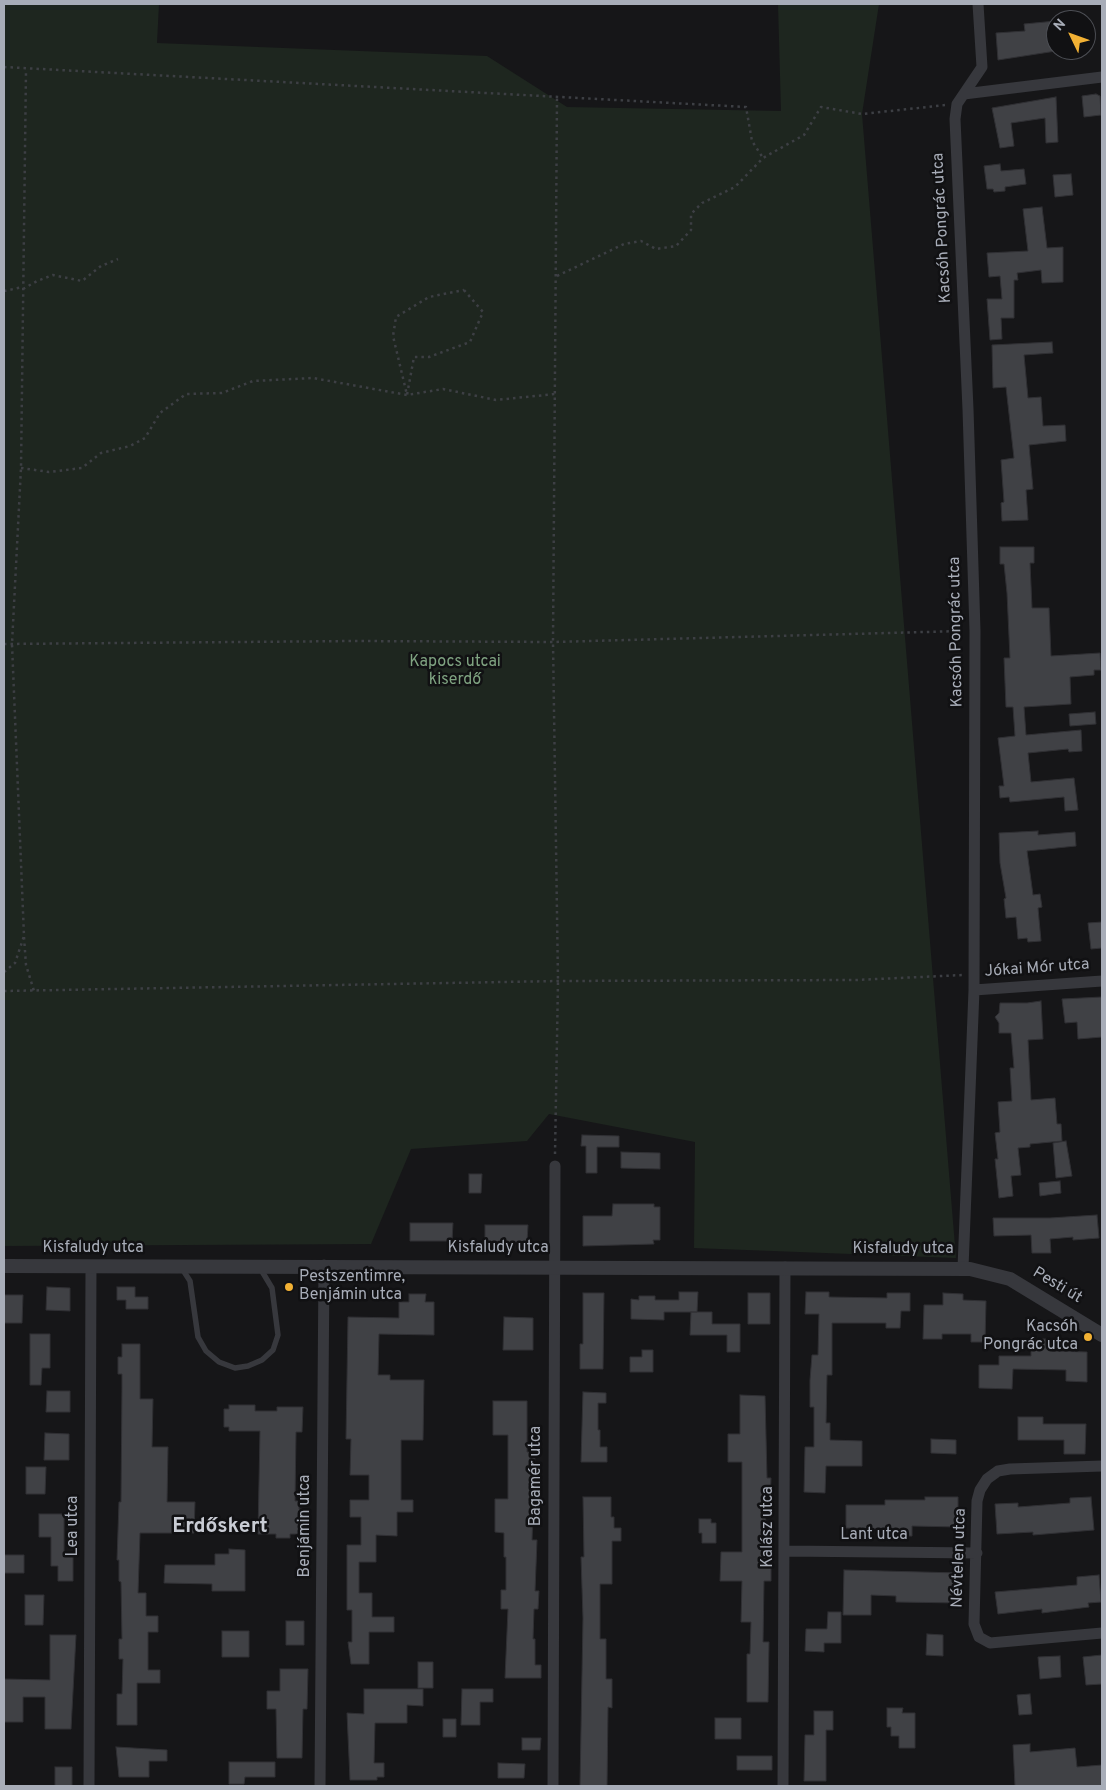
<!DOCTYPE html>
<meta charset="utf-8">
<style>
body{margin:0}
#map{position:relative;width:1106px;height:1790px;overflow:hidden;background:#161618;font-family:Overpass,sans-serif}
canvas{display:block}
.frame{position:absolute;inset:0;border:5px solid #a8adb8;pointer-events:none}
.north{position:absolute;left:1046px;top:10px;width:50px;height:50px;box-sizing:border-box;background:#111113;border:1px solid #4d4f55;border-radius:50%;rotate:312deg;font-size:14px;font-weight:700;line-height:20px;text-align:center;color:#a8adb8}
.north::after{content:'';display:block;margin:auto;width:18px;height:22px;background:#f2b134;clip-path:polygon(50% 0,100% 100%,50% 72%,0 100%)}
</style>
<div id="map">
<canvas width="1106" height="1790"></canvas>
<div class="frame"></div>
<div class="north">N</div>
</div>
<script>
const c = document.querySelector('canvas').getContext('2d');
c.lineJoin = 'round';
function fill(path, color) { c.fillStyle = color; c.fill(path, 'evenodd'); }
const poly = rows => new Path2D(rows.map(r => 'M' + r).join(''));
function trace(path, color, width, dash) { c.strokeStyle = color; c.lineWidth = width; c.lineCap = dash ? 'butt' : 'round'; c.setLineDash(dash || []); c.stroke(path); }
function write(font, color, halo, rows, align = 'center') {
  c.font = font + ' Overpass,sans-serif'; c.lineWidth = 5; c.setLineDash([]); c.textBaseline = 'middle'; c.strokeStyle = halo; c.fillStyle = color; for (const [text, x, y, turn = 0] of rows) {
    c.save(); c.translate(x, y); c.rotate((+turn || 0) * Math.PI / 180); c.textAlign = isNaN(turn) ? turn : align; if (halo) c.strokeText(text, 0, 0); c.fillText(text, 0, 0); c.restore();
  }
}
fill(poly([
 [4,4,159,4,157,43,487,56,567,107,781,111,778,4,879,4,862,114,956,1258,694,1248,695,1142,549,1114,527,1141,411,1149,371,1244,4,1246]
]), '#1e261f');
const building = poly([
 [1056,21,1056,51,998,60,996,33,1025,31,1024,24,1056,21],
 [1096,94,1100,96,1101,115,1084,117,1082,96,1096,94],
 [1056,97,1058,142,1046,143,1045,118,1011,123,1014,146,1000,148,992,108,1056,97],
 [1000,164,1001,171,1024,169,1026,184,1005,187,1005,191,994,192,993,189,987,189,984,166,1000,164],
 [1071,174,1073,195,1055,197,1053,175,1071,174],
 [1042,207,1047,248,1063,247,1063,282,1042,283,1041,270,1017,273,1018,280,1014,280,1014,318,1001,318,1002,339,990,340,987,299,1002,299,1000,276,989,277,987,253,1028,251,1023,209,1042,207],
 [1052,342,1053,353,1024,355,1028,398,1041,397,1043,426,1065,425,1066,441,1029,445,1033,489,1026,490,1028,520,1002,521,1001,503,1004,502,1001,460,1014,458,1006,387,993,388,992,345,1052,342],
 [1000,547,1034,547,1034,563,1030,563,1032,608,1049,608,1051,656,1100,653,1101,670,1094,670,1094,675,1070,677,1071,704,1024,707,1026,735,1081,730,1082,751,1069,752,1068,749,1028,753,1031,782,1074,778,1078,810,1065,811,1064,797,1010,802,1009,797,1000,798,999,786,1004,786,998,738,1015,736,1013,707,1006,707,1004,658,1010,658,1007,593,1004,564,1000,564,1000,547],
 [1095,712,1096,724,1070,726,1069,714,1095,712],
 [1038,831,1038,835,1075,832,1076,846,1027,851,1033,895,1040,894,1042,907,1038,908,1041,941,1028,942,1027,938,1018,939,1016,917,1006,918,1004,899,1006,898,1000,863,999,833,1038,831],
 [1102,922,1102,948,1091,949,1088,923,1102,922],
 [1102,997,1102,1037,1078,1039,1077,1022,1065,1023,1062,999,1102,997],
 [1041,1001,1043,1039,1028,1040,1031,1100,1055,1098,1057,1124,1061,1124,1062,1141,1030,1144,1030,1147,1018,1148,1021,1175,1011,1176,1013,1196,999,1198,995,1159,998,1159,995,1133,1000,1132,998,1102,1012,1101,1010,1068,1014,1068,1011,1033,999,1033,999,1023,995,1017,999,1013,1000,1003,1027,1003,1041,1001],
 [582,1135,619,1136,619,1147,597,1147,597,1173,586,1173,586,1146,581,1146,582,1135],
 [1066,1141,1072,1176,1056,1178,1053,1143,1066,1141],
 [621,1152,660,1153,660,1169,621,1168,621,1152],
 [469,1174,482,1174,481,1193,469,1193,469,1174],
 [1060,1181,1061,1193,1040,1196,1039,1183,1060,1181],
 [613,1204,654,1204,654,1207,660,1207,660,1240,653,1240,654,1244,583,1246,583,1216,612,1216,613,1204],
 [1097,1215,1099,1238,1073,1240,1073,1237,1050,1239,1051,1253,1032,1253,1031,1235,994,1236,993,1218,1050,1218,1097,1215],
 [410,1223,453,1223,452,1241,410,1241,410,1223],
 [485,1225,528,1225,527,1242,485,1242,485,1225],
 [47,1287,70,1288,70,1311,46,1310,47,1287],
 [117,1287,135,1287,135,1297,148,1297,148,1309,126,1309,126,1300,117,1300,117,1287],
 [679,1292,698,1292,697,1312,664,1312,664,1320,631,1319,631,1299,639,1300,639,1296,655,1296,655,1300,679,1300,679,1292],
 [806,1292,829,1292,829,1297,887,1298,887,1293,910,1293,910,1311,901,1311,900,1328,886,1328,886,1323,832,1323,832,1375,827,1375,826,1423,830,1423,830,1440,862,1441,862,1466,826,1466,825,1493,804,1492,805,1447,814,1447,814,1407,810,1407,810,1380,812,1355,818,1355,819,1314,805,1314,806,1292],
 [583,1293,604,1293,603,1369,580,1369,580,1344,583,1344,583,1293],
 [748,1293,770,1293,770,1324,748,1324,748,1293],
 [943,1293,963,1294,963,1300,986,1301,985,1342,971,1342,971,1334,942,1334,942,1339,923,1339,924,1305,943,1305,943,1293],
 [409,1294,426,1294,425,1302,434,1302,434,1335,379,1334,378,1375,390,1375,390,1380,424,1380,423,1440,401,1440,401,1500,413,1500,413,1512,397,1512,397,1536,376,1535,376,1562,359,1562,359,1593,372,1593,372,1617,394,1617,394,1632,369,1632,369,1664,351,1664,348,1642,352,1642,352,1610,347,1610,347,1545,361,1545,361,1517,350,1517,350,1500,369,1500,369,1475,350,1475,351,1439,346,1439,348,1317,399,1318,399,1302,409,1302,409,1294],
 [4,1295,23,1295,22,1323,4,1323,4,1295],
 [691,1312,712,1312,712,1324,740,1324,740,1352,727,1352,727,1335,690,1335,691,1312],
 [504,1317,533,1318,533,1350,503,1350,504,1317],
 [30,1334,50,1334,50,1368,42,1368,41,1385,30,1385,30,1334],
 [1031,1339,1052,1339,1052,1351,1087,1352,1087,1382,1066,1381,1066,1370,1013,1369,1012,1389,979,1388,979,1365,999,1365,999,1356,1031,1356,1031,1339],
 [122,1344,140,1344,140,1399,153,1399,152,1447,168,1447,167,1502,195,1502,194,1533,140,1533,138,1593,146,1593,146,1616,158,1616,158,1632,148,1632,148,1670,160,1670,160,1683,137,1683,137,1725,117,1725,117,1694,122,1694,123,1659,119,1659,119,1639,122,1639,121,1582,119,1581,119,1560,117,1560,119,1502,121,1502,122,1387,122,1374,118,1374,118,1357,122,1357,122,1344],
 [642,1350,653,1350,653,1372,630,1372,630,1357,642,1357,642,1350],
 [47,1391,70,1391,70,1412,46,1412,47,1391],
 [583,1392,606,1393,606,1403,598,1403,598,1430,600,1430,600,1447,607,1447,607,1462,581,1462,583,1392],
 [740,1395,765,1396,767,1478,771,1478,770,1503,766,1503,765,1559,771,1559,771,1581,764,1581,763,1642,769,1642,768,1702,747,1702,747,1654,750,1654,751,1622,741,1622,742,1581,720,1581,721,1552,742,1552,742,1462,728,1462,728,1434,740,1434,740,1395],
 [493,1401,527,1401,527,1452,535,1452,532,1540,537,1540,535,1591,539,1591,538,1609,534,1609,533,1639,535,1639,535,1665,541,1665,541,1678,505,1678,508,1609,501,1609,501,1590,506,1590,506,1557,504,1557,504,1533,495,1532,495,1499,508,1499,508,1435,493,1435,493,1401],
 [229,1405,255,1405,255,1411,277,1411,277,1407,303,1407,302,1432,296,1432,295,1501,299,1501,299,1509,302,1509,302,1527,299,1527,299,1534,290,1534,290,1538,276,1538,276,1534,258,1534,260,1431,229,1431,229,1427,224,1427,224,1409,229,1409,229,1405],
 [1018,1417,1043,1417,1043,1424,1086,1424,1085,1454,1064,1454,1064,1440,1018,1440,1018,1417],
 [45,1433,69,1434,69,1460,44,1460,45,1433],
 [931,1439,956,1440,956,1454,931,1453,931,1439],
 [26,1467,46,1467,45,1494,26,1494,26,1467],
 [583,1497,611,1497,611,1517,614,1517,614,1528,621,1528,621,1541,612,1541,612,1584,600,1584,600,1639,606,1639,606,1679,612,1679,612,1708,608,1707,607,1786,580,1786,583,1618,581,1557,584,1557,583,1497],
 [925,1497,958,1497,958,1527,912,1526,912,1536,885,1536,885,1529,846,1528,846,1505,885,1505,885,1500,925,1500,925,1497],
 [1091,1497,1094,1530,1033,1535,1033,1532,997,1534,995,1504,1018,1503,1018,1507,1070,1503,1070,1498,1091,1497],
 [39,1514,64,1514,64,1554,73,1554,73,1581,58,1581,58,1566,51,1566,51,1537,39,1537,39,1514],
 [699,1519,711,1519,711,1523,716,1523,716,1543,702,1543,702,1533,699,1533,699,1519],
 [229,1549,245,1550,245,1591,212,1591,212,1584,164,1583,165,1565,215,1565,215,1554,229,1554,229,1549],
 [4,1555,24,1555,24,1573,4,1573,4,1555],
 [844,1570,960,1573,960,1603,896,1602,896,1596,871,1595,871,1615,843,1615,844,1570],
 [1099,1575,1101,1602,1088,1603,1089,1607,1042,1613,1042,1609,998,1614,995,1592,1077,1585,1077,1577,1099,1575],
 [25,1595,44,1595,43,1625,25,1625,25,1595],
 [828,1612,841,1612,841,1643,824,1643,824,1652,805,1651,806,1629,827,1629,828,1612],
 [286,1621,304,1621,304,1645,286,1645,286,1621],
 [222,1631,249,1631,249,1657,222,1657,222,1631],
 [927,1634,943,1635,943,1656,926,1655,927,1634],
 [50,1635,76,1635,71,1729,45,1729,45,1697,23,1697,23,1722,4,1722,4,1679,50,1680,50,1635],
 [1102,1655,1102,1684,1086,1685,1083,1657,1102,1655],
 [1060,1656,1061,1677,1040,1679,1038,1657,1060,1656],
 [418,1662,433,1662,433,1688,418,1688,418,1662],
 [280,1669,308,1669,307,1709,303,1709,302,1758,277,1758,276,1709,267,1709,267,1691,280,1691,280,1669],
 [364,1689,423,1689,423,1706,407,1705,407,1723,375,1723,374,1763,384,1763,384,1777,377,1777,377,1780,350,1780,347,1713,364,1714,364,1689],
 [462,1689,493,1689,493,1702,480,1702,480,1725,461,1725,462,1689],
 [1030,1694,1032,1714,1019,1715,1017,1695,1030,1694],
 [887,1708,903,1708,902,1713,915,1713,915,1748,899,1748,899,1736,891,1736,891,1727,887,1727,887,1708],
 [814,1711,833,1711,833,1730,826,1730,826,1781,804,1781,805,1735,814,1735,814,1711],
 [715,1718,741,1718,741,1739,715,1739,715,1718],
 [443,1719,456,1719,456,1737,443,1737,443,1719],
 [522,1738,541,1738,540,1750,522,1750,522,1738],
 [1030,1744,1030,1752,1075,1748,1077,1767,1102,1765,1102,1786,1015,1786,1013,1745,1030,1744],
 [116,1747,167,1750,167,1761,149,1761,149,1777,119,1777,116,1747],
 [737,1756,772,1756,772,1770,737,1770,737,1756],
 [229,1762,275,1762,275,1777,245,1777,244,1784,229,1784,229,1762],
 [498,1763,525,1764,524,1778,498,1778,498,1763],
 [55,1767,72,1767,72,1786,55,1786,55,1767]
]);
fill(building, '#404145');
trace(building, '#303034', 1);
trace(poly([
 [4,67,746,107,752,141,763,158],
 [557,276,624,244,641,241,656,249,676,246,691,230,691,214,702,203,735,187,763,158,804,135,821,107,862,114,946,105],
 [23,289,37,281,53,275,82,281,101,266,118,259],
 [464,290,483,312,470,342,429,357,414,357,407,395,393,336,396,317,429,297,464,290],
 [4,291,23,287],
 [21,468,49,472,82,468,101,453,130,446,145,438,160,413,186,394,222,393,253,381,313,378,407,395,443,389,496,400,555,394],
 [4,644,356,641,553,642,962,631],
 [24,937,26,965,34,991],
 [4,972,15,963,24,936,12,644,21,468,26,70],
 [4,991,558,981,856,980,963,975],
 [555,1154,558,981,553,642,557,98]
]), '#3d3f44', 2.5, [2.5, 4]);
trace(poly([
 [181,1267,190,1281,198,1337,206,1351,219,1362,235,1368,248,1366,262,1360,273,1350,278,1335,272,1288,260,1268]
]), '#37383d', 5.5);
trace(poly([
 [964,94,1102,77],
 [974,990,1102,981],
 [963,1268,974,990,975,631,968,409,955,119,957,104,982,67,978,4],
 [1102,1466,1010,1469,998,1471,987,1479,980,1490,977,1501,974,1624,979,1637,990,1643,1102,1633],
 [786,1551,977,1553],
 [89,1786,91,1266],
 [320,1786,324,1265],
 [553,1786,555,1166],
 [783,1786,785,1267]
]), '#37383d', 11);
trace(poly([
 [4,1266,970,1269,1010,1279,1102,1335]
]), '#37383d', 14);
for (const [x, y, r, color] of [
 [289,1287,5,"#f2b134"],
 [1088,1337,5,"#f2b134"]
]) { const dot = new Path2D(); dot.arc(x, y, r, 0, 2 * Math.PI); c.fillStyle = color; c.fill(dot); trace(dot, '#111113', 2); }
write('16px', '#a8adb8', '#111113', [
 ["Kacsóh Pongrác utca",943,228,-93],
 ["Kacsóh Pongrác utca",957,632,-91],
 ["Jókai Mór utca",1037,969,-4],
 ["Kisfaludy utca",93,1249],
 ["Kisfaludy utca",498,1249],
 ["Kisfaludy utca",903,1250],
 ["Pesti út",1057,1286,31],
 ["Bagamér utca",537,1476,-90],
 ["Lea utca",74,1526,-90],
 ["Benjámin utca",306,1526,-90],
 ["Kalász utca",769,1527,-90],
 ["Lant utca",874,1536],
 ["Névtelen utca",960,1558,-88]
]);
write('16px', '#7fa381', '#111113', [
 ["Kapocs utcai",455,663],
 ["kiserdő",455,681]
]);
write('16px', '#a8adb8', '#111113', [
 ["Pestszentimre,",299,1278],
 ["Benjámin utca",299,1296],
 ["Kacsóh",1078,1328,"right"],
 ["Pongrác utca",1078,1346,"right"]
], 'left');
write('bold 21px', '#c9ccd4', '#111113', [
 ["Erdőskert",220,1528]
]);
</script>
